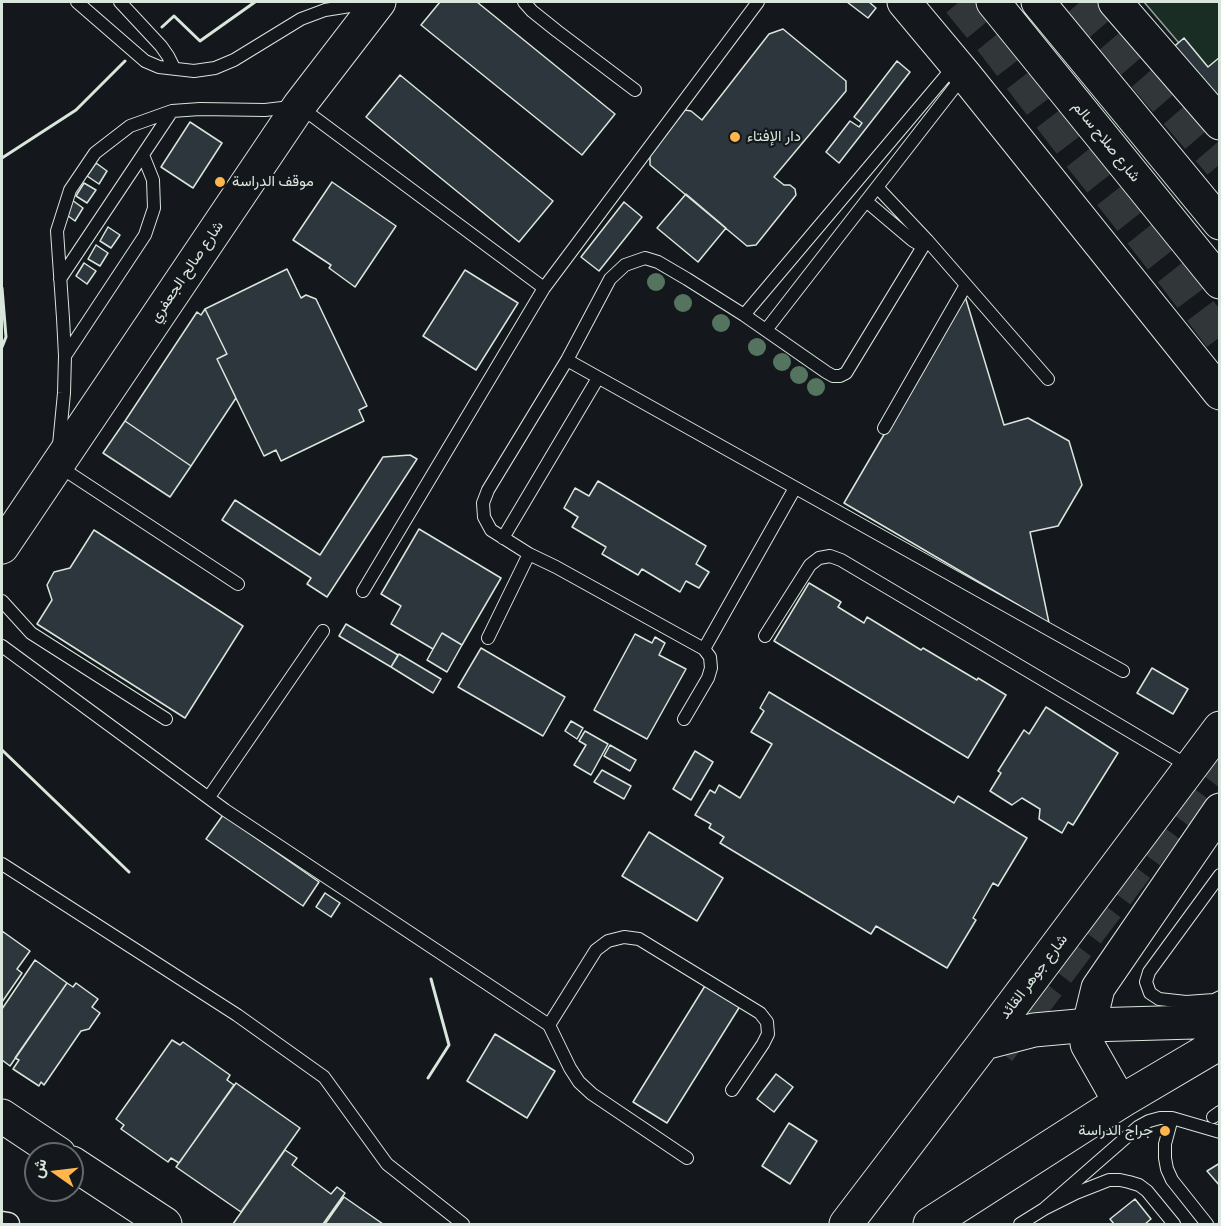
<!DOCTYPE html>
<meta charset="utf-8">
<style>
body{margin:0}
#map{position:relative;width:1221px;height:1226px;overflow:hidden;background:#14181c;font-family:"Archivo Narrow",Vazirmatn,sans-serif}
canvas{display:block}
.frame{position:absolute;inset:0;border:3px solid #d8e6dc;pointer-events:none}
.north{position:absolute;left:24px;top:1142px;width:60px;height:60px;box-sizing:border-box;background:#14181c;border:2px solid #626a69;border-radius:50%;rotate:284deg;font-size:16px;font-weight:700;line-height:24px;text-align:center;color:#d8e6dc}
.north::after{content:'';display:block;margin:auto;width:21px;height:27px;background:#ffb74d;clip-path:polygon(50% 0,100% 100%,50% 72%,0 100%)}
</style>
<div id="map">
<canvas width="1221" height="1226"></canvas>
<div class="frame"></div>
<div class="north">ش</div>
</div>
<script>
const c = document.querySelector('canvas').getContext('2d');
c.lineJoin = 'round';
function fill(path, color) { c.fillStyle = color; c.fill(path, 'evenodd'); }
const poly = rows => new Path2D(rows.map(r => 'M' + r).join(''));
function trace(path, color, width, dash) { c.strokeStyle = color; c.lineWidth = width; c.lineCap = dash ? 'butt' : 'round'; c.setLineDash(dash || []); c.stroke(path); }
function write(font, color, halo, rows, align = 'center') {
  c.font = font + ' "Archivo Narrow",Vazirmatn,sans-serif'; c.lineWidth = 4.5; c.setLineDash([]); c.textBaseline = 'middle'; c.strokeStyle = halo; c.fillStyle = color; for (const [text, x, y, turn = 0] of rows) {
    c.save(); c.translate(x, y); c.rotate((+turn || 0) * Math.PI / 180); c.textAlign = isNaN(turn) ? turn : align; if (halo) c.strokeText(text, 0, 0); c.fillText(text, 0, 0); c.restore();
  }
}
const green = poly([
 [1144,2,1219,2,1219,90,1144,2]
]);
fill(green, '#1a2d24');
trace(green, '#939e99', 1.5);
const building = poly([
 [440,2,477,2,615,114,582,155,421,25,440,2],
 [847,2,869,2,876,8,868,18,847,2],
 [783,29,846,81,846,91,774,177,784,185,790,185,795,189,796,195,756,245,747,246,650,165,650,155,685,110,691,111,702,120,769,34,783,29],
 [1184,38,1208,67,1220,57,1220,107,1170,50,1184,38],
 [897,61,910,72,839,163,826,152,850,121,859,127,862,123,854,117,897,61],
 [400,75,553,201,519,242,366,117,400,75],
 [190,122,222,143,193,188,161,167,190,122],
 [96,163,107,171,99,184,87,176,96,163],
 [332,182,396,226,355,287,329,268,331,265,293,240,332,182],
 [84,183,96,190,87,203,76,196,84,183],
 [686,194,726,228,698,262,657,228,686,194],
 [72,200,83,208,75,221,64,213,72,200],
 [624,202,642,217,599,271,581,257,624,202],
 [108,227,120,235,111,248,100,241,108,227],
 [96,245,108,253,100,266,88,259,96,245],
 [84,263,96,271,87,284,76,276,84,263],
 [287,269,301,298,306,295,316,299,367,406,359,410,364,421,281,461,276,450,264,456,217,359,227,354,205,309,287,269],
 [465,270,518,303,476,370,423,336,465,270],
 [965,296,1004,425,1028,418,1069,441,1082,485,1058,526,1030,532,1049,623,844,503,965,296],
 [205,309,227,354,217,359,236,398,191,466,125,421,197,312,201,315,205,309],
 [125,421,191,466,170,497,103,453,125,421],
 [410,455,417,459,327,597,307,584,311,578,222,520,235,500,320,555,383,457,410,455],
 [598,481,706,546,696,564,709,572,699,588,686,581,680,592,642,569,638,575,602,554,606,547,572,527,578,517,564,508,575,488,589,496,598,481],
 [419,529,501,578,462,645,442,633,433,649,391,624,401,606,381,594,419,529],
 [94,530,243,626,185,718,37,624,52,600,47,585,54,572,70,568,94,530],
 [809,583,841,602,838,607,864,623,867,617,921,650,923,648,977,680,978,678,1006,695,968,758,774,641,809,583],
 [346,624,398,655,391,667,339,636,346,624],
 [442,633,462,645,447,672,427,660,442,633],
 [635,634,652,643,655,637,665,643,659,655,686,669,647,739,594,710,635,634],
 [481,648,565,697,543,736,458,687,481,648],
 [399,654,441,679,433,693,391,667,399,654],
 [1152,668,1188,689,1173,714,1137,693,1152,668],
 [769,692,954,803,958,796,1027,838,998,886,993,883,973,918,976,920,947,968,876,926,871,934,720,843,724,837,709,828,711,824,695,815,710,790,715,793,719,785,740,798,772,744,751,732,764,711,760,708,769,692],
 [1046,707,1118,753,1073,825,1068,822,1062,833,1039,819,1040,809,1022,798,1012,805,990,791,1001,773,998,771,1024,730,1029,734,1046,707],
 [571,721,583,728,577,739,565,731,571,721],
 [585,731,608,744,591,775,574,765,586,745,579,741,585,731],
 [610,745,636,760,630,771,604,756,610,745],
 [695,751,713,762,691,800,673,789,695,751],
 [602,770,631,786,624,799,594,782,602,770],
 [223,815,319,882,303,906,206,839,223,815],
 [649,832,723,878,697,921,622,876,649,832],
 [325,893,340,903,331,917,316,907,325,893],
 [2,931,30,951,17,969,22,973,2,1002,2,931],
 [35,960,67,983,10,1066,2,1060,2,1009,35,960],
 [708,981,742,1003,667,1123,633,1102,708,981],
 [67,983,73,987,76,983,98,999,92,1007,100,1013,89,1029,81,1031,44,1085,41,1082,39,1086,13,1069,19,1060,15,1058,67,983],
 [495,1034,555,1071,527,1118,467,1081,495,1034],
 [172,1040,180,1045,183,1042,230,1075,227,1080,234,1085,179,1163,171,1158,168,1162,121,1129,124,1125,116,1119,172,1040],
 [776,1074,793,1087,774,1112,757,1099,776,1074],
 [236,1083,300,1128,241,1212,176,1167,236,1083],
 [789,1123,817,1141,790,1184,762,1166,789,1123],
 [285,1150,297,1158,292,1165,331,1194,337,1187,345,1193,323,1224,233,1224,285,1150],
 [1220,1163,1220,1186,1207,1171,1220,1163],
 [344,1197,383,1224,325,1224,344,1197],
 [1135,1199,1151,1219,1145,1224,1114,1224,1110,1219,1135,1199]
]);
fill(building, '#2c363c');
trace(building, '#d8e6dc', 1.5);
trace(poly([
 [959,2,995,46,1073,148,1171,272,1220,337],
 [1080,2,1220,164],
 [999,1051,1220,758]
]), '#313739', 33, [33, 16]);
const lane = poly([
 [77,2,145,61,159,67,194,71,215,68,234,60,301,19,325,10,350,6,369,6],
 [120,2,161,46,168,56,174,68],
 [524,2,532,11,557,31,635,90],
 [877,187,927,240,1048,379],
 [866,201,912,240,917,243,923,243,927,240],
 [60,279,172,111],
 [744,315,955,65],
 [766,330,964,75],
 [65,356,145,235,154,208,153,180,143,155],
 [567,360,1123,671],
 [884,428,966,285],
 [59,445,64,393,65,356,63,318,57,231,70,190,95,153,130,126,172,111,200,109,265,110,299,106,544,288],
 [57,465,238,584],
 [503,538,598,378],
 [363,591,544,288,758,2],
 [2,601,31,633,166,719],
 [765,636,810,565,819,558,830,556,841,560,1190,767],
 [488,638,529,554],
 [2,646,225,810,549,1025,570,1068,579,1082,592,1094,687,1158],
 [704,649,795,488],
 [684,719,708,678,711,668,710,657,704,649,556,567,529,554,491,530,484,517,483,503,488,490,567,360,610,279,625,265,645,258,658,262,687,279,744,315,826,372,833,376,840,376,846,373,927,240],
 [209,797,323,631],
 [2,864,237,1015,324,1077,387,1164,463,1224],
 [1220,875,1149,972,1146,982,1150,993,1159,999,1186,1002,1214,1000,1220,997],
 [549,1025,596,950,608,941,624,937,639,939,760,1013,767,1022,768,1034,763,1044,732,1090],
 [1213,1117,1220,1112],
 [1172,1118,1165,1144,1165,1158,1167,1169,1172,1180,1207,1224],
 [1044,1209,1138,1127,1149,1121,1160,1118,1172,1118,1220,1132],
 [1020,1224,1044,1209,1076,1193,1109,1180,1120,1180,1129,1182,1139,1185,1147,1191,1174,1224]
]);
const street = poly([
 [2,1223,8,1224]
]);
const primary = poly([
 [904,2,965,75,1220,393],
 [1115,2,1220,123],
 [2,547,299,106,379,2],
 [984,1043,1034,1030,1089,1025,1194,1022,1220,1020],
 [2,1116,59,1154],
 [72,1163,165,1224],
 [846,1224,984,1043,1220,728],
 [930,1224,1120,1102,1220,1043]
]);
const highway = poly([
 [993,2,1220,282],
 [1038,2,1220,223],
 [1120,1102,1087,1044,1089,1025,1098,988,1220,810]
]);
trace(lane, '#d8e6dc', 14);
trace(street, '#d8e6dc', 25);
trace(primary, '#d8e6dc', 35);
trace(highway, '#d8e6dc', 35);
trace(lane, '#14181c', 12);
trace(street, '#14181c', 22);
trace(primary, '#14181c', 33);
trace(highway, '#14181c', 33);
trace(poly([
 [162,27,174,16,200,41,255,2],
 [2,158,76,110,125,61],
 [2,288,6,337,2,347],
 [2,750,129,872],
 [428,1078,449,1045,431,979]
]), '#d8e6dc', 3);
c.fillStyle = '#55745f';
for (const [x, y] of [
 [656,282],
 [683,303],
 [721,323],
 [757,347],
 [782,362],
 [799,375],
 [816,387]
]) { c.beginPath(); c.arc(x, y, 9, 0, 2 * Math.PI); c.fill(); }
for (const [x, y, r, color] of [
 [735,137,6,"#ffb74d"],
 [220,182,6,"#ffb74d"],
 [1165,1131,6,"#ffb74d"]
]) { const dot = new Path2D(); dot.arc(x, y, r, 0, 2 * Math.PI); c.fillStyle = color; c.fill(dot); trace(dot, '#14181c', 2); }
write('15px', '#d8e6dc', '#14181c', [
 ["دار الإفتاء",747,137],
 ["موقف الدراسة",232,182],
 ["جراج الدراسة",1153,1131,"right"]
], 'left');
write('15px', '#d8e6dc', '#14181c', [
 ["شارع صلاح سالم",1106,142,51],
 ["شارع صالح الجعفري",187,272,-56],
 ["شارع جوهر القائد",1034,977,-53]
]);
</script>
